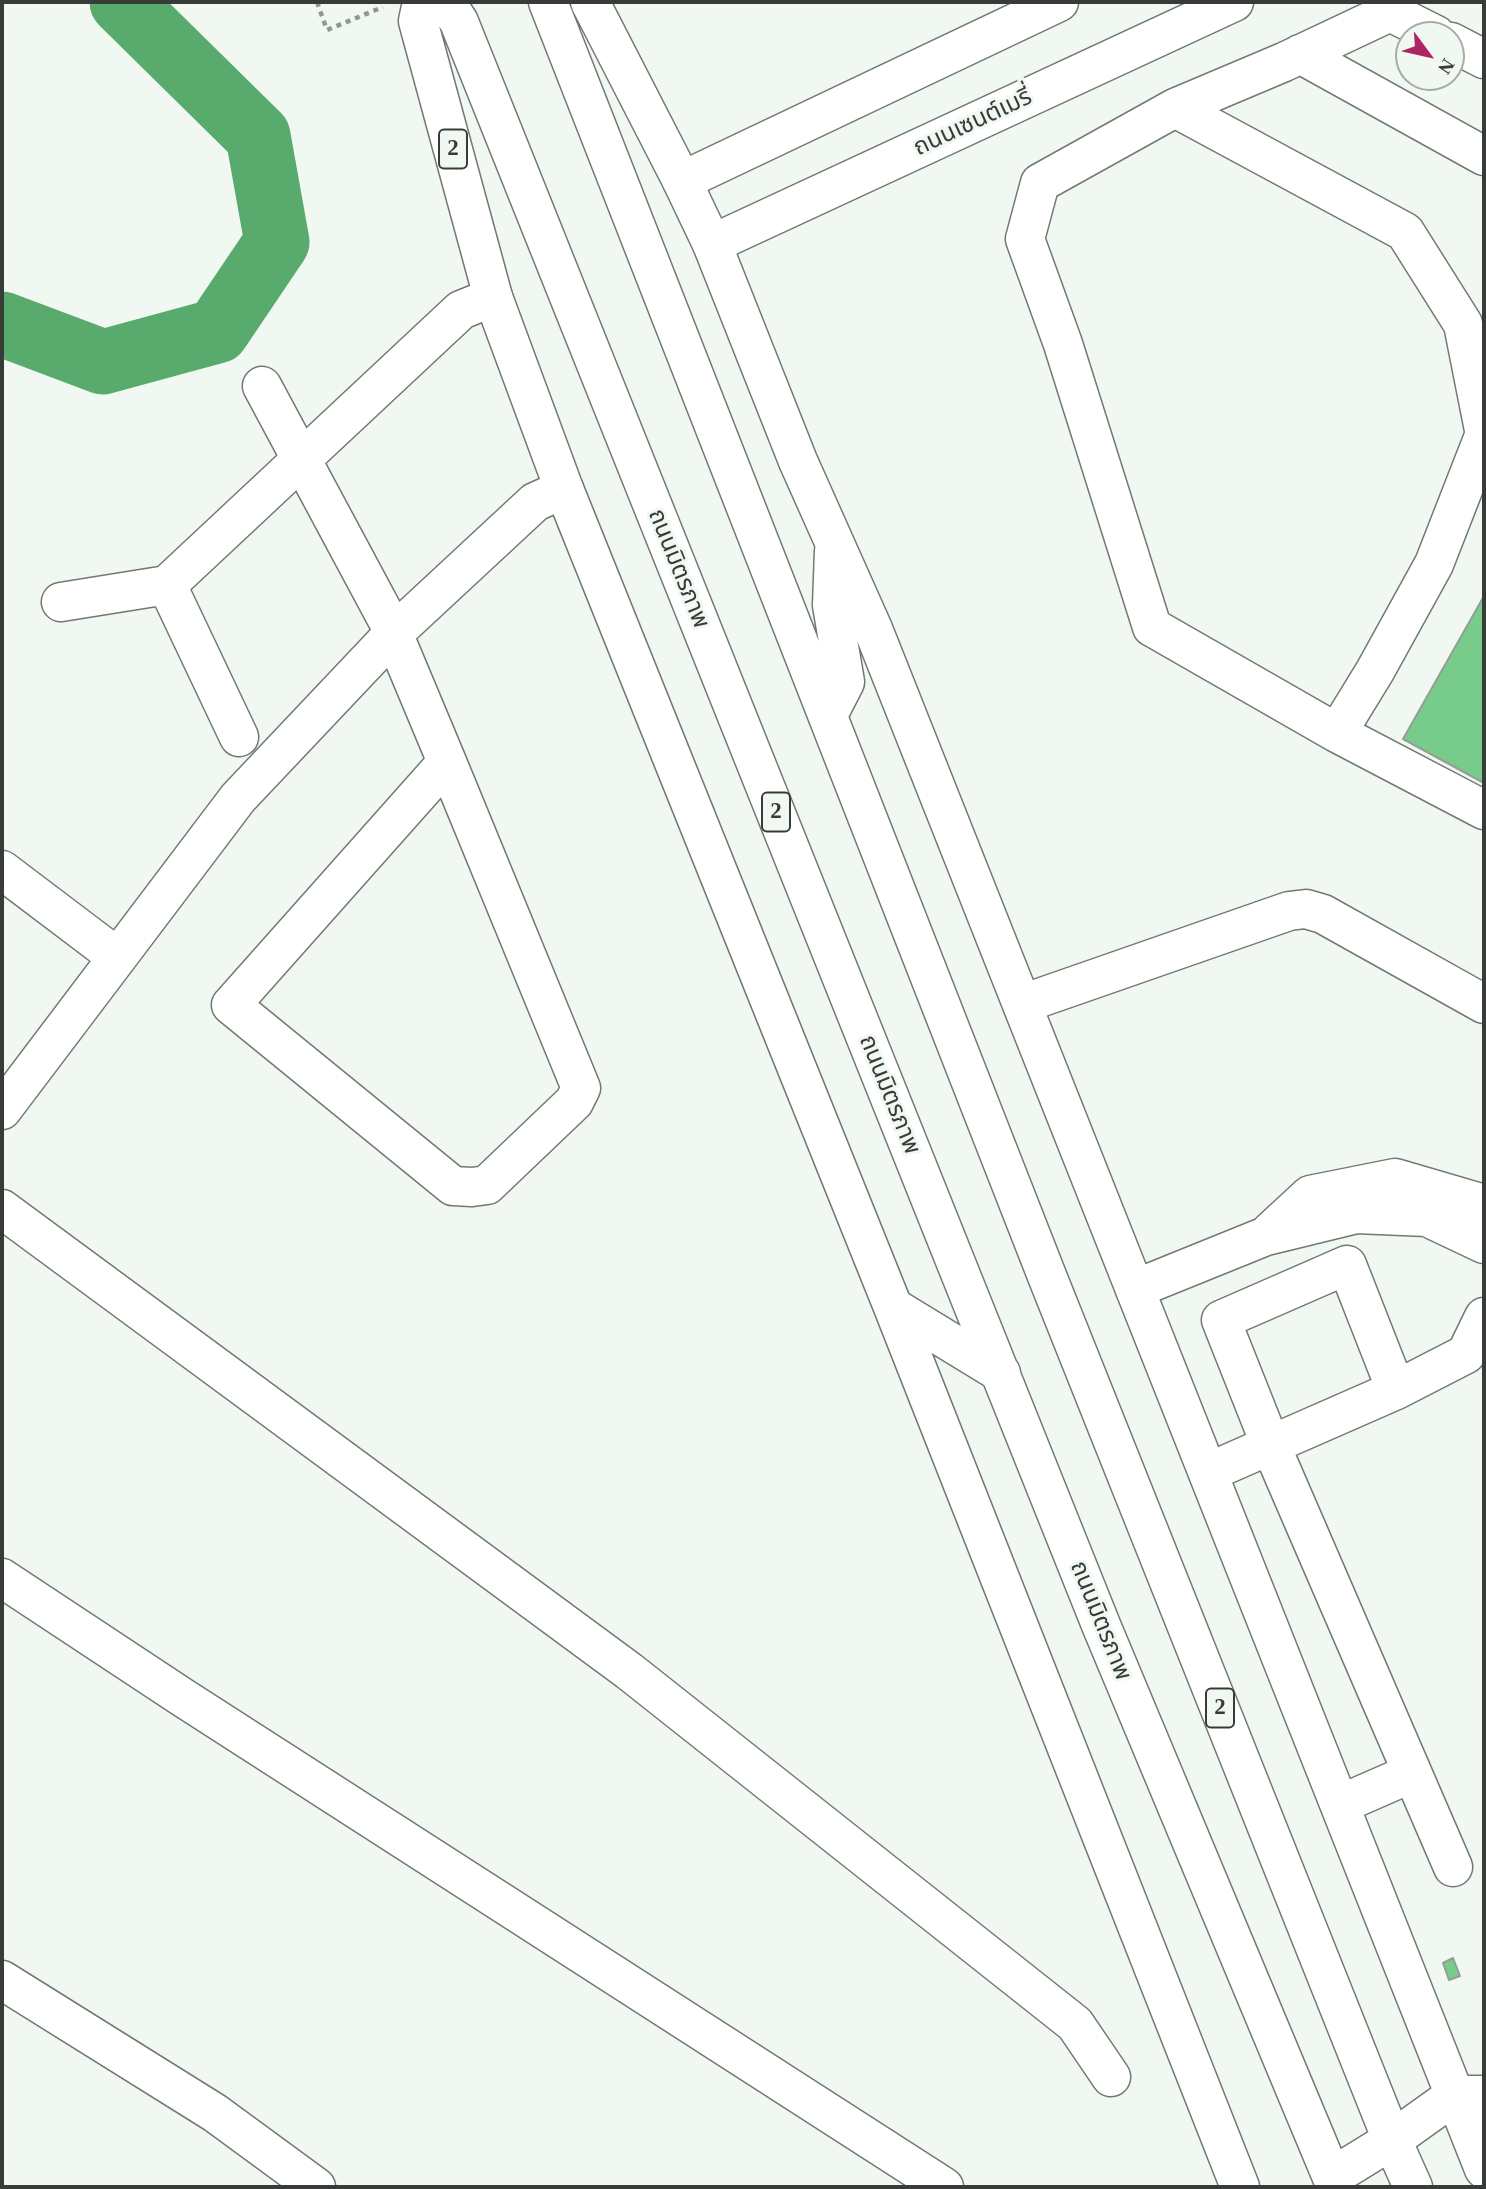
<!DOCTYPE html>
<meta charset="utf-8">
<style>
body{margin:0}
#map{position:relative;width:1486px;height:2189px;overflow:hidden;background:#f0f8f1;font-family:"Times New Roman",serif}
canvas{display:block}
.frame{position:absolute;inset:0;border:4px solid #383c39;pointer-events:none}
.north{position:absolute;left:1395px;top:21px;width:70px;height:70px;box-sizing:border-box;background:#f0f8f1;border:2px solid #a6ada7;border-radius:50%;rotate:123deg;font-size:19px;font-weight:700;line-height:28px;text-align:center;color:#383c39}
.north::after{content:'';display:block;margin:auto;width:24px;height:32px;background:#af2464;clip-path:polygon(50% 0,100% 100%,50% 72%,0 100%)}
</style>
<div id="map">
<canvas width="1486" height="2189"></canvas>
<div class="frame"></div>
<div class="north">N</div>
</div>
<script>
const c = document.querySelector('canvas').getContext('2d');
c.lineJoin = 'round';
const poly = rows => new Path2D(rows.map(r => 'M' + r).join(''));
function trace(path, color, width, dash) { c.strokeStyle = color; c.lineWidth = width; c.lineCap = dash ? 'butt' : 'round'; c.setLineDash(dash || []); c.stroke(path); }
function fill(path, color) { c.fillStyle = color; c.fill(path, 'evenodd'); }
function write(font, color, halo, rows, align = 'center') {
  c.font = font + ' "Times New Roman","Noto Sans Thai",serif'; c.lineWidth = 6; c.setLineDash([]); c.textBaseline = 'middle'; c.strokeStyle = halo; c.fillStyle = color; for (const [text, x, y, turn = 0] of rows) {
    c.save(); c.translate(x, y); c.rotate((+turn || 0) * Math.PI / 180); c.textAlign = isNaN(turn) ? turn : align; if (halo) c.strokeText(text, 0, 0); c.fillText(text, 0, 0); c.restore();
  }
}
trace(poly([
 [2,324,103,362,217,331,277,242,258,136,122,2]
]), '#58ab6c', 65);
const building = poly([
 [1484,596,1484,783,1403,739,1484,596],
 [1453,1958,1460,1976,1449,1980,1443,1963,1453,1958]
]);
fill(building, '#78cc8b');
trace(building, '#959d96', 2);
const minor = poly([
 [1451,42,1484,59],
 [1300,54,1484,156],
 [1175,108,1284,62,1390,12,1436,35],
 [682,181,1059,2],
 [712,244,1234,2],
 [262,386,388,621,447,762,581,1088,574,1102,487,1185,472,1187,453,1186,231,1005,447,762],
 [1484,430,1463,324,1405,232,1175,108,1040,183,1025,239,1063,344,1152,627,1337,733,1375,671,1434,564,1484,436],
 [167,585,239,737],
 [61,602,167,585,461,310,493,297],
 [1337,733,1484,810],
 [2,870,117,957],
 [1022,1004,1289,911,1306,909,1323,914,1484,1004],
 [2,1110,238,798,394,633,535,502,564,489],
 [2,1209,629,1671,1075,2024,1111,2077],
 [1270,1232,1310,1195,1395,1178,1484,1204],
 [1135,1289,1266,1236,1356,1214,1427,1217,1484,1244],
 [1396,1390,1347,1265,1221,1320,1271,1446,1453,1867],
 [1209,1472,1396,1390,1466,1354,1484,1317],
 [2,1578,182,1697,944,2187],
 [1341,1804,1412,1773],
 [2,1980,215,2113,316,2187],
 [1455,2095,1484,2095]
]);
const highway = poly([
 [422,2,418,21,493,297,564,489,893,1307,1240,2187],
 [446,2,459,22,1101,1625,1336,2187],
 [548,2,1047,1276,1392,2140,1413,2187],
 [590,2,682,181,712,244,798,461,873,629,1484,2169],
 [828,715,845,682,832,605,834,551],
 [893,1307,1001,1373],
 [1332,2177,1392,2140,1455,2095]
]);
trace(minor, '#727973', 41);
trace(highway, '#727973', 41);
trace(poly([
 [317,2,327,30,383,7]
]), '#919792', 4.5, [5, 5]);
trace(minor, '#fff', 38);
trace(highway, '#fff', 38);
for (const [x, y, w] of [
 [453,149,28],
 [776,812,28],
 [1220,1708,28]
]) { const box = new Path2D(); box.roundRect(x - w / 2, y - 19.5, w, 39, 5); c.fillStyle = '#f0f8f1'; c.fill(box); trace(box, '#383c39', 2); }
write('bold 23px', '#383c39', null, [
 ["2",453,149],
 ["2",776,812],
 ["2",1220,1708]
]);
write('24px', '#383c39', '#f0f8f1', [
 ["ถนนเซนต์เมรี่",973,123,-25],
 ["ถนนมิตรภาพ",678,569,68],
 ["ถนนมิตรภาพ",889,1095,68],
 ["ถนนมิตรภาพ",1100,1621,68]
]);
</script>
